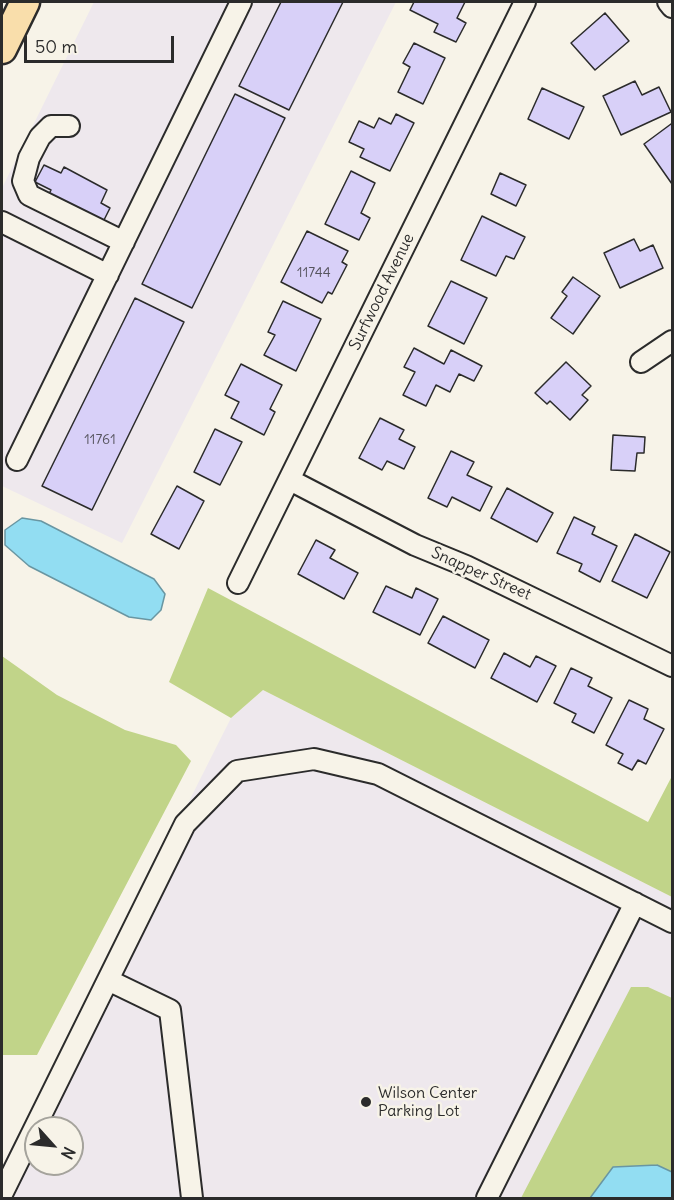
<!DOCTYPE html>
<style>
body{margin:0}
#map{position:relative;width:674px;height:1200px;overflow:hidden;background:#f7f3e8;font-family:Delius,sans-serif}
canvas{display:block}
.frame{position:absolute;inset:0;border:3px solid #2b2b2b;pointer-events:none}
.north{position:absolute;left:24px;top:1116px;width:60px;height:60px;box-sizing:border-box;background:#f7f3e8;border:2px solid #a5a39c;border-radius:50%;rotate:117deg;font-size:16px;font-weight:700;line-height:24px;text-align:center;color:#2b2b2b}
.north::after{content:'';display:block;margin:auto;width:21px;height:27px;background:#2b2b2b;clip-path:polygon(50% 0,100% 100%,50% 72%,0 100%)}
.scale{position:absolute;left:24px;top:36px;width:150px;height:27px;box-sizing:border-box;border:3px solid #2b2b2b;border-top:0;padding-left:8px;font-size:18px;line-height:21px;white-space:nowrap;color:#2b2b2b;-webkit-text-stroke:4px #f7f3e8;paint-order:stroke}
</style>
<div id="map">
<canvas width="674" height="1200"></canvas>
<div class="frame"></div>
<div class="north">N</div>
<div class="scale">50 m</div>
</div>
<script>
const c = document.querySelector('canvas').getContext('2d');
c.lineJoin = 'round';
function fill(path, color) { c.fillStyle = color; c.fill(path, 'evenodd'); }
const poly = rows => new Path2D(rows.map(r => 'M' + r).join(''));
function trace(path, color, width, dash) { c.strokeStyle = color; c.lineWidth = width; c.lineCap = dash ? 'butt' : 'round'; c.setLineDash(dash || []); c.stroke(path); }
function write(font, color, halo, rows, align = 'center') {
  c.font = font + ' Delius,sans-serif'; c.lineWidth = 5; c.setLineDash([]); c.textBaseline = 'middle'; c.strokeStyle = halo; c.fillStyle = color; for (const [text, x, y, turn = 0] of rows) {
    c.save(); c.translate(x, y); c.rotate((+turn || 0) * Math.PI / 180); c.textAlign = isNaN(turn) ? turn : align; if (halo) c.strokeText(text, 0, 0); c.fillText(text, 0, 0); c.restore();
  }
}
fill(poly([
 [94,2,396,2,122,543,2,486,2,188],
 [263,690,672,897,672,1198,2,1198,2,1172,231,718],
 [36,1128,72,1128,72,1164,36,1164]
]), '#eee8ed');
fill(poly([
 [208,588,648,822,672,776,672,897,263,690,231,718,169,682],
 [2,656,57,695,125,730,176,745,191,761,37,1055,2,1055],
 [631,987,648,987,672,998,672,1172,657,1165,613,1167,590,1198,521,1198]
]), '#c1d489');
const water = poly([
 [22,518,41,521,154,579,165,594,161,610,151,620,129,617,29,566,5,545,5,530,22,518],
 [657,1165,672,1172,672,1198,590,1198,613,1167,657,1165]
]);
fill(water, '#92ddf2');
trace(water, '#6996a2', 1.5);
const building = poly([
 [281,2,343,2,289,110,239,86,281,2],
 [414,2,465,2,457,18,466,23,456,42,434,32,438,24,410,10,414,2],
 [605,13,629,41,595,70,571,43,605,13],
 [414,43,445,58,423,104,398,92,410,67,403,63,414,43],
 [635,81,642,95,659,87,671,112,621,135,603,96,635,81],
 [542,88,584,107,569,139,528,119,542,88],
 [235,94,285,118,192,308,142,284,235,94],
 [396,114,414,123,390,171,360,157,364,149,349,142,359,121,374,128,379,118,391,124,396,114],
 [671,124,672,125,672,184,644,144,671,124],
 [44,165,61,173,64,167,107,190,101,203,110,208,102,224,48,196,51,190,35,182,44,165],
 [351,171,375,183,361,213,370,218,359,240,325,224,351,171],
 [500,173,526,185,516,206,491,194,500,173],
 [482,216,525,237,514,259,506,256,496,276,461,260,482,216],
 [307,231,348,251,342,262,347,265,332,294,328,292,322,303,281,282,307,231],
 [634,239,640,251,653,245,663,268,620,288,604,253,634,239],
 [573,277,600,296,573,334,551,318,567,296,562,292,573,277],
 [451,281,487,298,464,344,428,326,451,281],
 [135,298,184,322,92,510,42,486,135,298],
 [283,301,321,319,296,371,264,355,275,335,268,332,283,301],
 [414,348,444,364,451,350,482,366,474,381,459,374,450,392,436,385,426,406,403,395,415,372,404,367,414,348],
 [566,362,591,386,582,395,588,400,570,420,550,401,547,404,535,393,566,362],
 [241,364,282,385,270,409,275,412,264,435,231,418,239,402,225,395,241,364],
 [380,418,404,430,399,439,415,447,404,469,387,461,382,470,359,458,380,418],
 [215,429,242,442,220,485,194,472,215,429],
 [613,435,645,437,644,453,637,453,635,471,611,470,613,435],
 [451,451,474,462,467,475,492,487,480,511,452,497,447,507,428,498,451,451],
 [177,486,204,501,179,549,151,534,177,486],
 [507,488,553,513,537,542,491,518,507,488],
 [574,517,595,527,592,534,617,546,600,582,579,571,582,564,557,553,574,517],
 [635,534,670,552,647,598,612,581,635,534],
 [316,540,335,550,330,558,358,573,344,599,298,574,316,540],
 [386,586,412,598,416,588,438,599,420,635,373,612,386,586],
 [443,616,489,640,475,668,428,643,443,616],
 [504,653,530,667,536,656,556,666,537,702,491,678,504,653],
 [571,668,592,678,588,686,612,698,594,733,572,722,576,714,554,703,571,668],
 [629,700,648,709,644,719,664,729,646,764,638,760,632,770,618,763,623,754,606,745,629,700]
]);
fill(building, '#d8d0f8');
trace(building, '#2b2b2b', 1.5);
const minor = poly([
 [668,2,672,7],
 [69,126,51,126,40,137,29,158,23,181,29,195,124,242],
 [2,222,108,275],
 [641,362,672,341],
 [17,460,241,2],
 [290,480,415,545,466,566,672,666],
 [238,583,525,2],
 [108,980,170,1010,192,1198],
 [2,1194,185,824,237,771,314,759,378,774,672,922],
 [487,1198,635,903]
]);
const highway = poly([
 [2,49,25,2]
]);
trace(minor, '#2b2b2b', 24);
trace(highway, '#2b2b2b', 33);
trace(minor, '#f7f3e8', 20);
trace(highway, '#f9deab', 28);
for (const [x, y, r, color] of [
 [366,1102,6,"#2b2b2b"]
]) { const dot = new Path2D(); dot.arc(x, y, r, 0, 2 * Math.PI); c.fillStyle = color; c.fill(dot); trace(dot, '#f7f3e8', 2); }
write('14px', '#56545e', null, [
 ["11744",314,273],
 ["11761",100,440]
]);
write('16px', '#2b2b2b', '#f7f3e8', [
 ["Surfwood Avenue",382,292,-64],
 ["Snapper Street",481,574,24]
]);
write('16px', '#2b2b2b', '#f7f3e8', [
 ["Wilson Center",378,1093],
 ["Parking Lot",378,1111]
], 'left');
</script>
